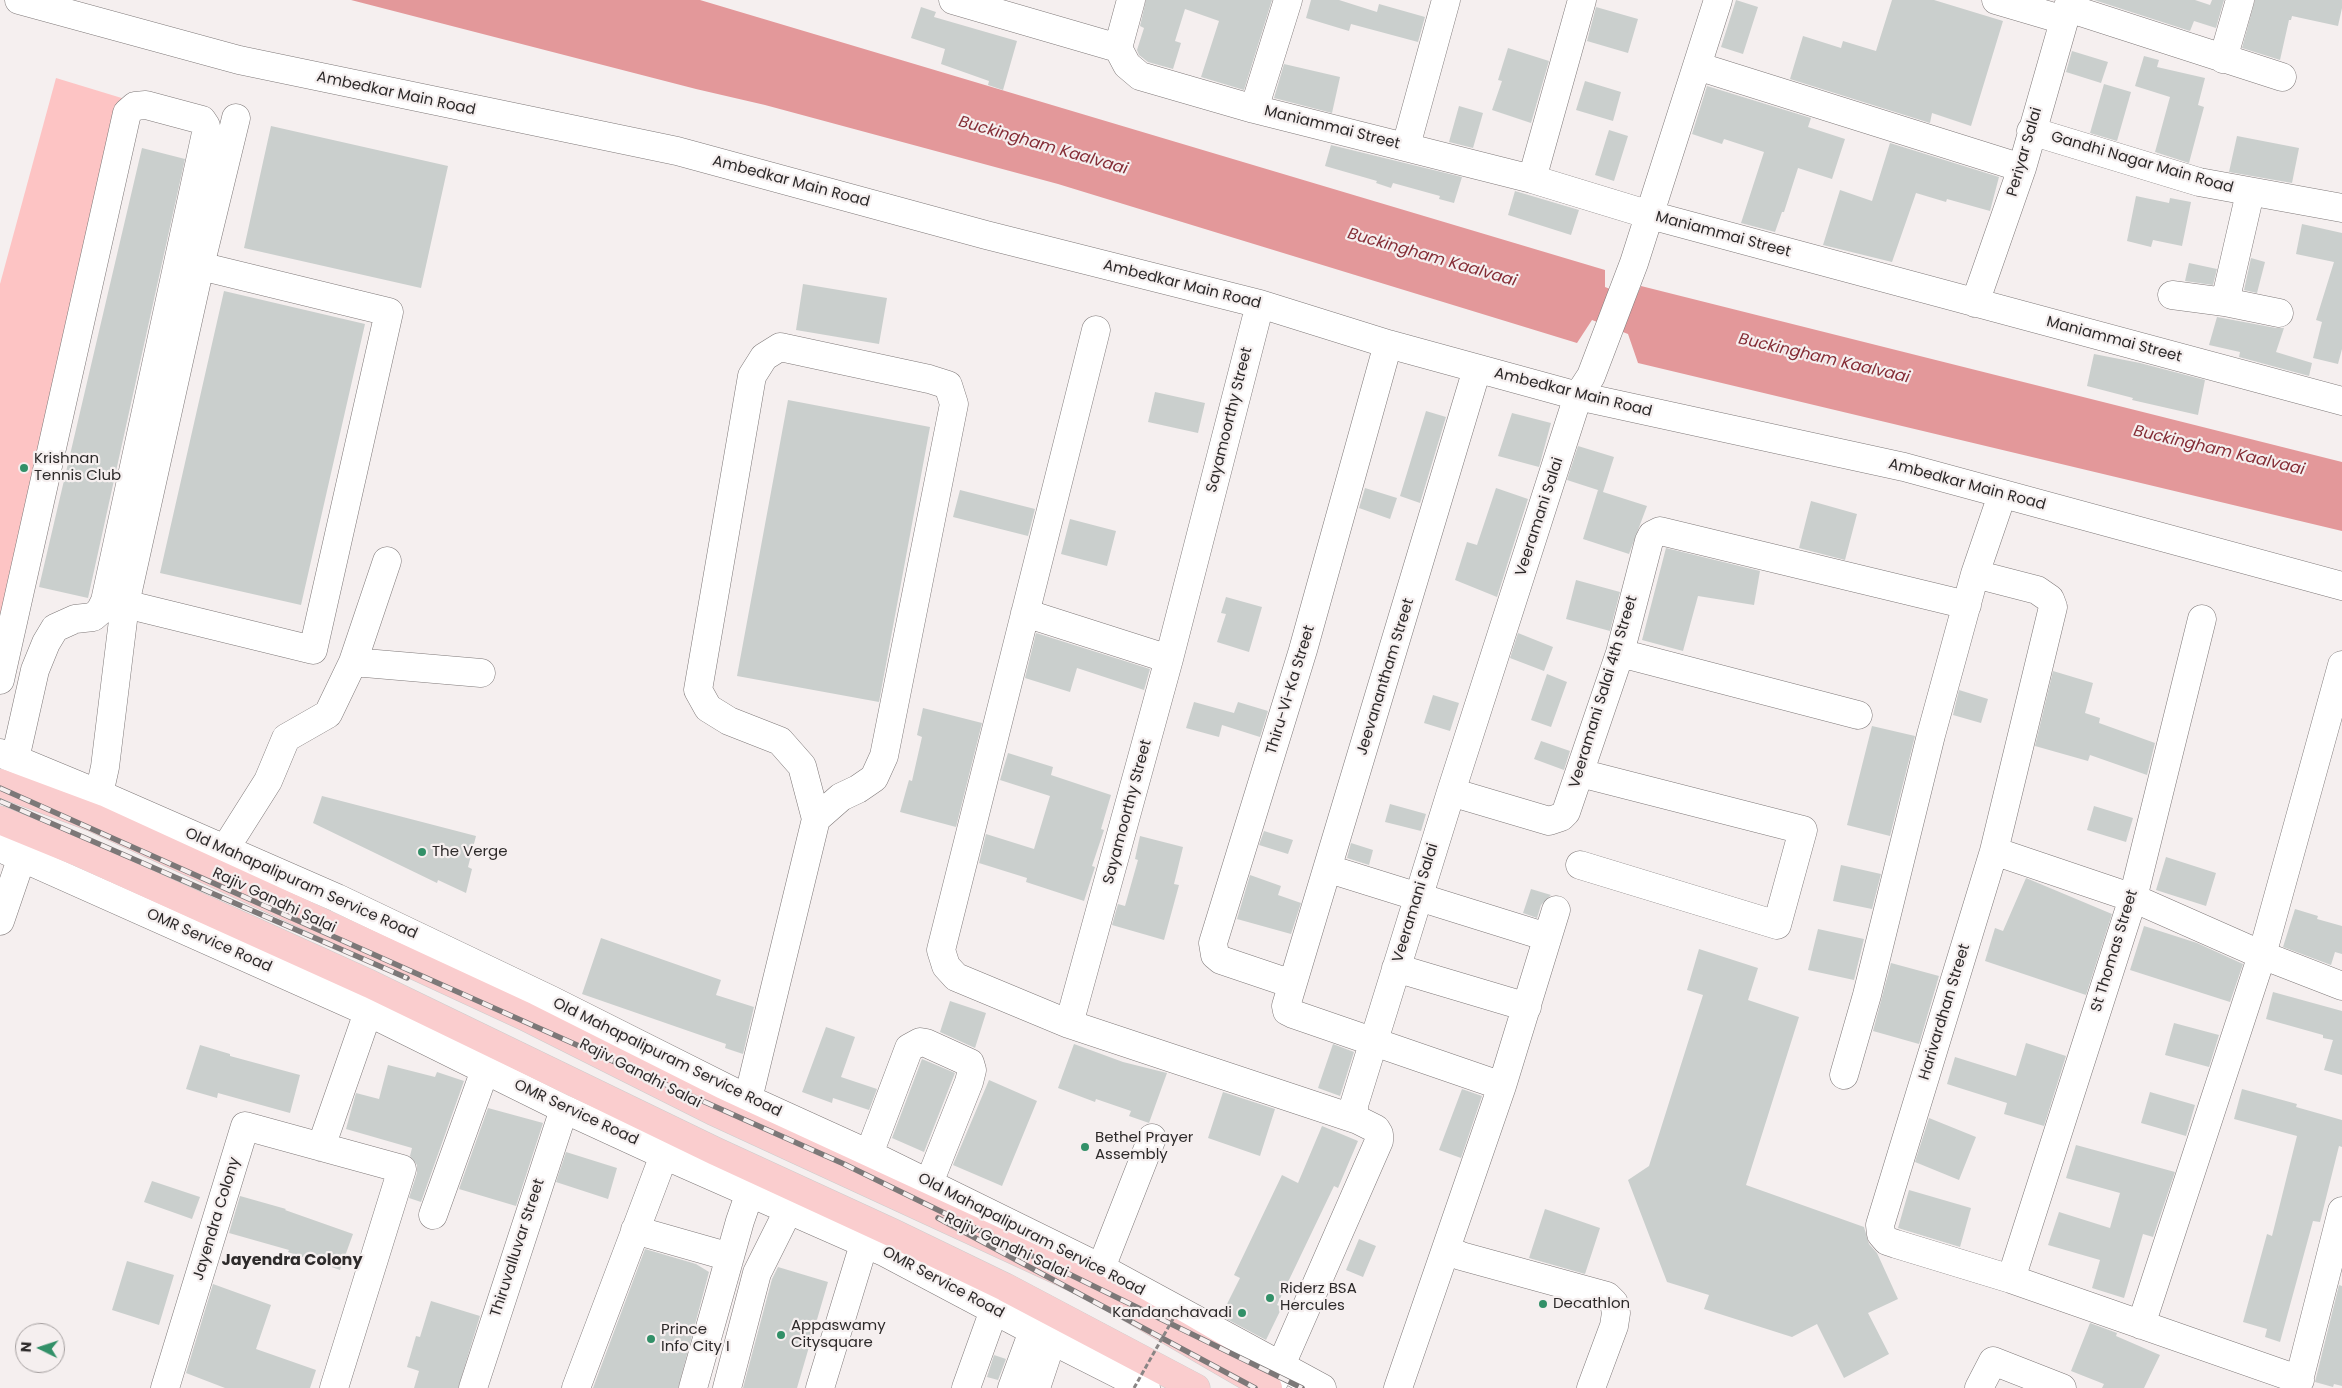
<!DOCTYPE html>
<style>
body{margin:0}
#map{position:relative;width:2342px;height:1388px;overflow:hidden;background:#f5efef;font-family:Poppins,sans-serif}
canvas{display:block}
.north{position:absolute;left:15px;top:1323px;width:50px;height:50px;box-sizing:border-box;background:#f5efef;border:1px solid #a5a0a0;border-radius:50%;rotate:274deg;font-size:14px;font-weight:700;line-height:20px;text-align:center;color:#2d2a2a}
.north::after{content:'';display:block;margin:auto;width:18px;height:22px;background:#329068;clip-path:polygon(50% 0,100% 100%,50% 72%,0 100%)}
</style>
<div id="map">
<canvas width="2342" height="1388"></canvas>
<div class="north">N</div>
</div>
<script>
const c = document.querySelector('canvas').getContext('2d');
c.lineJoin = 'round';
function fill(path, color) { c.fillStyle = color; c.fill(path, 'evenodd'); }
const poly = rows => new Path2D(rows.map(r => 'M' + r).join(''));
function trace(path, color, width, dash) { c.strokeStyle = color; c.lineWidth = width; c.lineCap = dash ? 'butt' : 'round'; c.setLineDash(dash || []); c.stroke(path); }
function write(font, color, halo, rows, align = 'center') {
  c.font = font + ' Poppins,sans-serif'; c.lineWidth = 4.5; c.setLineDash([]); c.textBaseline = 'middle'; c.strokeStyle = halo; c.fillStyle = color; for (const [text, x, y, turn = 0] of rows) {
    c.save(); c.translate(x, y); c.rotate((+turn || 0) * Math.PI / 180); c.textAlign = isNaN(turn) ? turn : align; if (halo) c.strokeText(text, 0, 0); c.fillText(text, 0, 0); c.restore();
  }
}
fill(poly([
 [56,78,138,103,143,108,0,653,0,284]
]), '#fdc4c4');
fill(poly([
 [351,0,700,0,1605,270,1605,287,1635,299,1641,286,2342,462,2342,531,1638,363,1628,334,1592,320,1577,343,1058,184,765,105,696,89]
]), '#e3989a');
fill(poly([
 [1146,0,1272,0,1244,90,1201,77,1219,21,1185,9,1175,41,1181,43,1173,69,1148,62,1139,55,1137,50,1144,28,1140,26],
 [1311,0,1339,0,1377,12,1379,4,1425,17,1418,42,1351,24,1349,31,1306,18],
 [1736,0,1758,7,1743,54,1721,47],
 [1892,0,1934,0,2003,21,1971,126,1932,113,1930,123,1790,79,1803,36,1841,48,1843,41,1876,51],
 [2094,0,2195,0,2210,5,2212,0,2224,0,2216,28,2194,21,2190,31],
 [2255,0,2342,0,2342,8,2338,26,2292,16,2291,20,2289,20,2280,60,2242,48],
 [921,7,936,12,934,17,1017,41,1003,90,988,85,989,81,941,64,945,49,911,38],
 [1596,7,1638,19,1628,53,1587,41],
 [1508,48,1549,61,1531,123,1492,110,1502,81,1498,80],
 [2072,51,2108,62,2101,83,2066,72],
 [2144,56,2159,60,2157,67,2205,78,2198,105,2204,107,2189,163,2155,152,2170,97,2135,86],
 [1284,64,1340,77,1332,113,1274,98],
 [1585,81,1621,92,1613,121,1576,110],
 [2104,84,2131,92,2117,141,2090,133],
 [1707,86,1811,118,1808,127,1845,139,1832,179,1798,168,1784,212,1782,212,1775,232,1741,223,1764,152,1724,139,1722,144,1692,134],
 [1459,106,1483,113,1473,148,1449,142],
 [271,126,448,166,421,288,244,248],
 [1609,130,1628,136,1614,181,1595,175],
 [2237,136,2299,148,2292,183,2229,172],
 [1890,143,1999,177,1990,211,1947,199,1946,202,1916,193,1892,262,1823,245,1840,190,1872,201],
 [1331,145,1462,177,1454,203,1439,199,1440,196,1393,183,1391,188,1376,183,1377,181,1325,166],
 [142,148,185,159,88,598,39,587],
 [1515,191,1579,210,1571,235,1508,215],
 [2136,196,2169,203,2170,198,2191,202,2182,246,2153,240,2151,247,2127,241],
 [2302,224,2342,233,2342,349,2338,364,2313,358,2322,322,2316,320,2334,262,2296,254],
 [2251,258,2265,262,2257,293,2244,290],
 [2189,263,2217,269,2213,285,2185,281],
 [803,284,887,298,879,344,796,330],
 [224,291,365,324,301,605,160,573],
 [2217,317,2276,328,2284,328,2276,352,2312,363,2309,376,2239,357,2240,352,2209,345],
 [2094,354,2140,363,2205,380,2198,415,2132,400,2133,398,2087,386],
 [1155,392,1205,403,1198,433,1148,422],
 [788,400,930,427,879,702,737,676],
 [1426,411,1446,417,1420,503,1400,496],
 [1512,413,1551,423,1539,467,1498,456],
 [1578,446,1614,457,1603,492,1647,506,1629,554,1583,539,1598,490,1601,491,1567,480],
 [1365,488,1397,498,1390,519,1359,508],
 [1496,488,1528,499,1497,597,1455,580,1467,542,1477,545],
 [960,490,1035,509,1028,536,953,517],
 [1811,501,1857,514,1845,560,1799,548],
 [1070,519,1116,531,1107,566,1061,554],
 [1666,548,1760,571,1754,605,1698,596,1683,651,1642,640],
 [1576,580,1620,592,1610,631,1566,619],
 [1226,597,1262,607,1249,652,1217,642,1226,614,1221,613],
 [1036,633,1150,669,1144,690,1077,668,1070,692,1025,678],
 [1518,633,1553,647,1544,671,1510,658],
 [2053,671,2093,683,2085,713,2100,718,2099,723,2155,743,2147,775,2090,755,2088,761,2035,746],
 [1547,674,1567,682,1551,727,1531,720],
 [1959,690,1988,699,1981,723,1953,715],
 [1433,695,1459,703,1450,731,1424,723],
 [1194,702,1234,713,1238,702,1268,711,1260,737,1222,725,1219,737,1186,728],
 [923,708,982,723,956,827,900,812,909,780,912,781,922,737,917,735],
 [1872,726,1915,736,1890,836,1847,825],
 [1541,741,1570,751,1564,770,1534,759],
 [1008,753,1053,767,1051,775,1111,795,1101,829,1104,830,1092,866,1095,867,1084,901,1026,882,1027,878,979,863,986,834,1034,849,1050,796,1000,780],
 [322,796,476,836,468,867,472,869,466,893,438,880,437,883,313,823],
 [1390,804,1426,814,1421,831,1385,822],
 [2094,806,2133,818,2126,842,2087,830],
 [1264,831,1293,840,1288,854,1259,845],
 [1140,836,1183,847,1174,884,1179,885,1164,940,1112,925,1118,904,1125,906,1138,860,1135,859],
 [1351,843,1373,850,1369,865,1347,858],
 [2166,857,2216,873,2206,906,2156,890],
 [1841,865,1881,874,1872,909,1833,901],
 [1250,875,1281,886,1278,895,1301,903,1291,934,1237,919],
 [2026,878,2112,914,2086,995,1985,961,1995,928,2003,931],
 [1531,889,1551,895,1541,905,1537,918,1523,913],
 [2295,909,2318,916,2317,919,2342,926,2342,954,2335,952,2331,965,2283,947],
 [2144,926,2197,943,2243,964,2230,1002,2130,970],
 [1818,929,1864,939,1854,980,1808,970],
 [601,938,721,980,716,995,754,1007,743,1054,725,1048,726,1044,582,994],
 [1699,949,1758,968,1748,1000,1799,1017,1746,1185,1864,1227,1869,1244,1877,1253,1898,1299,1868,1313,1889,1354,1844,1378,1817,1324,1792,1337,1704,1309,1709,1295,1667,1282,1628,1180,1649,1166,1703,995,1687,990],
 [1891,963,1939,976,1919,1044,1873,1031],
 [2273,992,2342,1011,2342,1075,2324,1070,2333,1040,2323,1038,2323,1035,2266,1019],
 [950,1001,986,1013,975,1048,940,1032],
 [2174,1023,2219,1035,2209,1067,2165,1055],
 [826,1027,855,1037,841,1077,877,1089,869,1110,833,1098,832,1103,802,1092],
 [2026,1043,2066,1056,2044,1126,2004,1114,2007,1103,1947,1084,1955,1057,2016,1076],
 [1074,1044,1123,1062,1167,1073,1149,1123,1129,1116,1131,1111,1096,1099,1095,1102,1058,1088],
 [1333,1044,1354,1052,1340,1096,1318,1088],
 [200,1045,230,1054,230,1056,300,1075,290,1113,218,1093,217,1098,186,1089],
 [922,1059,955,1073,924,1152,892,1138],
 [388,1065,435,1077,437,1072,464,1081,421,1202,409,1198,417,1173,417,1165,410,1156,412,1148,346,1129,356,1093,379,1099],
 [989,1080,1037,1101,1002,1186,953,1165],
 [1462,1089,1482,1096,1461,1158,1439,1150],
 [2242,1089,2297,1104,2296,1107,2342,1120,2342,1147,2339,1146,2320,1222,2313,1221,2280,1342,2265,1337,2267,1329,2243,1322,2267,1234,2272,1236,2297,1136,2234,1119],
 [1223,1092,1275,1109,1260,1156,1208,1138],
 [2150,1092,2195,1105,2186,1136,2141,1123],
 [488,1108,543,1123,516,1206,459,1189],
 [1929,1118,1976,1137,1959,1180,1915,1162],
 [1322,1126,1358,1141,1338,1188,1334,1186,1277,1305,1282,1307,1266,1340,1221,1316,1240,1278,1234,1275,1282,1175,1298,1183],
 [2076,1145,2175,1172,2153,1237,2143,1234,2124,1298,2092,1288,2100,1260,2048,1245,2059,1212,2110,1228,2120,1193,2066,1178],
 [566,1152,617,1168,608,1199,556,1182],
 [152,1181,200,1197,192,1219,144,1202],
 [1909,1190,1971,1208,1960,1247,1898,1228],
 [240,1196,286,1209,285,1210,353,1234,340,1270,288,1252,289,1250,229,1233],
 [1545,1209,1600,1228,1585,1274,1529,1258],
 [1359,1239,1376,1246,1363,1277,1346,1270],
 [645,1249,696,1264,709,1272,678,1388,593,1388],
 [127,1261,174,1275,159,1325,112,1310],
 [778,1267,828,1282,797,1388,743,1388,772,1279],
 [213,1284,271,1305,256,1349,316,1370,310,1388,225,1388,186,1373],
 [2339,1285,2342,1286,2342,1386,2334,1384,2333,1387,2315,1382],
 [431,1301,480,1316,458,1388,414,1388,419,1371,407,1367,416,1336,420,1337],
 [2090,1323,2117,1333,2116,1336,2160,1355,2144,1388,2102,1388,2104,1384,2071,1371],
 [994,1355,1006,1359,998,1380,987,1377]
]), '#cacfcd');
const minor = poly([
 [19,0,239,60,677,151,986,235,1260,304,1388,344,1578,396,1904,467,2342,586],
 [953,0,1118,48],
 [1996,0,2064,20],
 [2068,8,2282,77],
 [1118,48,1127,65,1140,76,1254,109,1532,179,1650,215,2342,401],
 [1118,48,1131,0],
 [2223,59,2240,0],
 [1697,66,2022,168],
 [1254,109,1288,0],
 [2031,131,2199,182,2342,208],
 [1406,146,1446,0],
 [1532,179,1582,0],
 [2172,295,2225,302,2250,193],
 [2225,302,2279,313],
 [1975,303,2022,168,2070,0],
 [1260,304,1169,659,1069,1024,1358,1120],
 [1477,369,1286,1006,1287,1011,1293,1014,1502,1086],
 [1975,574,2037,590,2050,599,2053,607,1994,851,1880,1225,1881,1234,1887,1241,1896,1244,2011,1279,2300,1380],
 [125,604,313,650,389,312,200,266],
 [1025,613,1169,659],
 [1620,653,1858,715],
 [353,662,481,673],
 [0,680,127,113,135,106,146,105,202,120,206,126,206,133,105,601,100,611,93,617,75,619,55,628,46,643,35,670,15,759],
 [0,753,99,794,337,898,551,1000,748,1099,869,1154,1101,1268,1322,1388],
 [1451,792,1549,821,1561,817,1566,812,1620,653,1649,541,1652,535,1660,531,1967,605],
 [99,794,105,767,125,604,200,266,236,118],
 [0,848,368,1012,564,1109,664,1155,884,1252,1033,1331,1146,1388],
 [225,849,268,781,286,738,328,714,353,662,387,561],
 [1994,851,2133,898,2262,955,2342,986],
 [1580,865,1777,925,1803,830,1580,773],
 [1329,869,1547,937],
 [0,921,28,839],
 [1396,968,1527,1007],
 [1292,984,1221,960,1215,955,1213,943,1303,650,1388,344],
 [1069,1024,956,977,946,966,941,950,1096,330],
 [1844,1075,1867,995,1931,735,1975,574,2002,495],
 [748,1099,816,819,841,797,858,789,874,778,884,756,954,404,948,385,929,379,780,347,764,357,752,376,698,690,708,708,729,721,780,741,802,766,816,819],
 [321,1147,368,1012],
 [869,1154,909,1048,920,1042,926,1043,970,1063,972,1070,969,1082,929,1183],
 [433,1215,485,1070],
 [635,1230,730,1257],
 [1446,1249,1461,1256,1607,1296,1614,1303,1616,1313,1614,1326,1591,1388],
 [1101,1268,1152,1138],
 [2011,1279,2133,898,2202,619],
 [2141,1325,2262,955,2342,665],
 [165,1388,245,1126,402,1169,334,1388],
 [473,1388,564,1109],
 [576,1388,664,1155],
 [693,1388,740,1221,750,1192],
 [727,1388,757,1273,789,1209],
 [820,1388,864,1244],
 [966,1388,994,1310,1002,1294],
 [1012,1388,1033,1331],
 [1036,1388,1052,1340],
 [1271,1388,1379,1141,1379,1134,1376,1129,1358,1120,1354,1115,1354,1105,1451,792,1578,396,1591,376,1634,263,1718,0],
 [1398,1388,1502,1086,1556,910],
 [1979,1388,1993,1361,2062,1388],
 [2297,1388,2342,1211]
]);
const major = poly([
 [0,783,94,818,319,921,524,1016,713,1111,1092,1286,1268,1388],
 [0,820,78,852,370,984,715,1151,893,1233,1005,1287,1196,1388]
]);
trace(minor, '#7f7979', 29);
trace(major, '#cdcccc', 29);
trace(minor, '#fff', 28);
trace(major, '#facdce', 28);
const rail = poly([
 [0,788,844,1164,1302,1388],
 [0,801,407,978],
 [938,1218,1255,1388]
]);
trace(rail, '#7c7878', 5.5);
trace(rail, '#f5efef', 4, [11]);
trace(poly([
 [1134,1388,1173,1319]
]), '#898585', 3, [5, 2.5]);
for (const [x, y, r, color] of [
 [24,468,5,"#329068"],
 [422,852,5,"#329068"],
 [1085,1147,5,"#329068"],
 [1270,1298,5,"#329068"],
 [1543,1304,5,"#329068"],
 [1242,1313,5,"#329068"],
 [781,1335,5,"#329068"],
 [651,1339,5,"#329068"]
]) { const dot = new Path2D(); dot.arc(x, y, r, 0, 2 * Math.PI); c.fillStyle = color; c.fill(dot); trace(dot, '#f5efef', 2); }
write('15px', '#2d2a2a', '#f5efef', [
 ["Ambedkar Main Road",396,94,12],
 ["Maniammai Street",1332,128,14],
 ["Periyar Salai",2025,152,-74],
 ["Gandhi Nagar Main Road",2142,163,16],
 ["Ambedkar Main Road",791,182,15],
 ["Maniammai Street",1723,235,15],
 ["Ambedkar Main Road",1182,285,14],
 ["Maniammai Street",2114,340,15],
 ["Ambedkar Main Road",1573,393,14],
 ["Sayamoorthy Street",1230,420,-76],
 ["Ambedkar Main Road",1967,485,15],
 ["Veeramani Salai",1540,517,-72],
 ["Jeevanantham Street",1386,677,-73],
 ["Thiru-Vi-Ka Street",1291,690,-73],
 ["Veeramani Salai 4th Street",1604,692,-73],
 ["Sayamoorthy Street",1128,812,-75],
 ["Old Mahapalipuram Service Road",301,884,24],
 ["Rajiv Gandhi Salai",274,901,25],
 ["Veeramani Salai",1416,903,-73],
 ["OMR Service Road",209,941,24],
 ["St Thomas Street",2115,951,-73],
 ["Harivardhan Street",1945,1012,-73],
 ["Old Mahapalipuram Service Road",667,1058,26],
 ["Rajiv Gandhi Salai",640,1074,27],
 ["OMR Service Road",576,1113,25],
 ["Jayendra Colony",217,1219,-73],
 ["Old Mahapalipuram Service Road",1031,1235,27],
 ["Rajiv Gandhi Salai",1006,1246,25],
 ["Thiruvalluvar Street",518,1248,-72],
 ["OMR Service Road",943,1283,28]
]);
write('15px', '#2d2a2a', '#f5efef', [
 ["Krishnan",34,459],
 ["Tennis Club",34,476],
 ["The Verge",432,852],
 ["Bethel Prayer",1095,1138],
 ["Assembly",1095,1155],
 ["Riderz BSA",1280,1289],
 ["Hercules",1280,1306],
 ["Decathlon",1553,1304],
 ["Kandanchavadi",1232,1313,"right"],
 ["Appaswamy",791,1326],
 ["Citysquare",791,1343],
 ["Prince",661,1330],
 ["Info City I",661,1347]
], 'left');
write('italic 16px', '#842c35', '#f5efef', [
 ["Buckingham Kaalvaai",1043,146,16],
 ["Buckingham Kaalvaai",1432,258,16],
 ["Buckingham Kaalvaai",1824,359,13],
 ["Buckingham Kaalvaai",2219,451,13]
]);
write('bold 16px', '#2d2a2a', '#f5efef', [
 ["Jayendra Colony",292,1261]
]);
</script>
